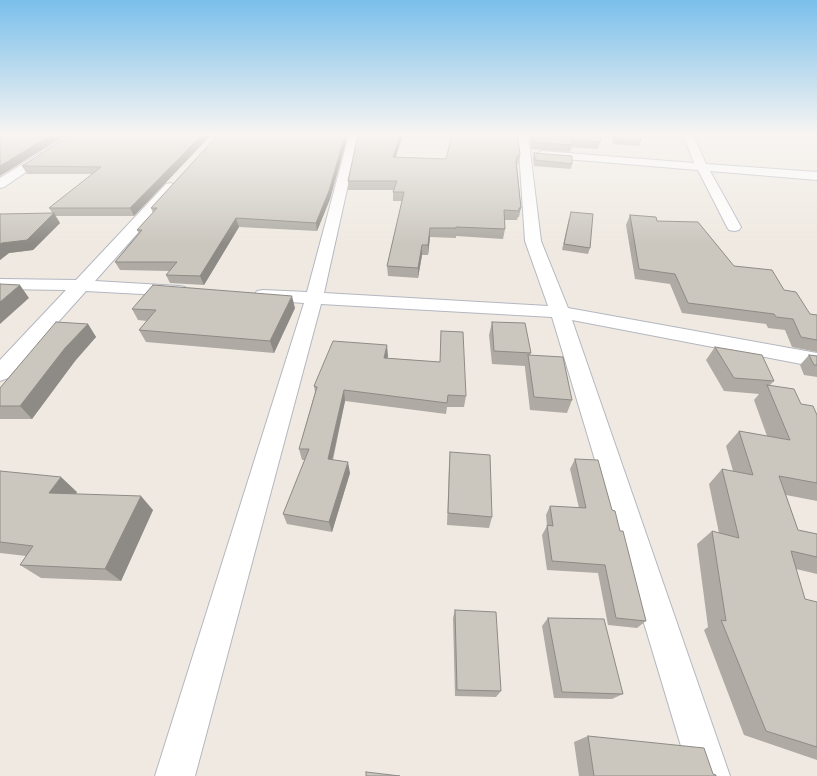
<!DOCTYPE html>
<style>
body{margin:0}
canvas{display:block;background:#efe9e1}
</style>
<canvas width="817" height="776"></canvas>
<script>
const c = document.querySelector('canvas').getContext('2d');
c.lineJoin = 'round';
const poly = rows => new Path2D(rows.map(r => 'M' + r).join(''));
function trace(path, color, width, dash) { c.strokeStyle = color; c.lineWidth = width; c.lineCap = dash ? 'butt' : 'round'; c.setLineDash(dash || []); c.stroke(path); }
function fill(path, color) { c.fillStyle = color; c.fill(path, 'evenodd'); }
const street = poly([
 [69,135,81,135,4,187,0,188,0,178,69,135],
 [349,135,359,135,324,293,548,306,525,241,518,135,528,135,541,241,568,308,817,353,817,367,572,320,730,776,690,776,552,317,321,304,195,776,155,776,304,303,263,300,257,299,254,295,257,291,263,290,307,292,349,135],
 [683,135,693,135,706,164,817,172,817,180,710,171,741,227,739,230,734,231,729,230,727,227,698,170,542,157,536,154,542,151,694,163,683,135],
 [171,183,177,187,176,190,95,281,179,286,185,287,188,291,185,295,179,296,86,291,8,378,0,381,0,360,66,290,0,289,0,279,76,280,166,184,171,183]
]);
trace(street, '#b4b7c1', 2);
fill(street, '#fff');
fill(poly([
 [211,135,134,216,55,216,60,223,33,250,9,253,0,260,0,214,53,214,49,208,92,174,27,174,22,166],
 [345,135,346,142,330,199,317,231,239,227,204,285,170,283,166,275,170,271,120,270,115,262,139,233,137,230,153,213,151,208],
 [358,135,402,135,402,137,396,157,446,159,452,135,520,156,518,165,517,164,521,208,519,217,518,217,517,220,504,220,505,229,503,239,456,236,456,238,430,237,428,255,422,255,418,278,388,276,387,266,402,201,393,201,393,192,394,190,348,190,348,181],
 [531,135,601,135,600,142,598,149,572,147,570,152,531,149,530,139],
 [611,135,641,135,641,141,639,146,613,144],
 [534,153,572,164,571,169,534,166,533,159],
 [630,215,657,221,734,266,784,290,810,314,817,315,817,352,792,347,785,330,768,328,766,324,682,313,670,284,635,279,626,225],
 [569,218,590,248,588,254,562,250],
 [295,308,274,353,146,342,139,330,147,321,138,320,132,309],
 [492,322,531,353,530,355,572,400,567,413,530,410,525,368,525,366,492,364,489,335],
 [88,324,96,337,75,361,32,419,0,419,0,388],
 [441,331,466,396,464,407,447,407,446,414,345,401,333,460,350,473,332,532,287,524,283,514,305,460,302,460,299,449,315,392,314,386,388,356,387,358,440,362],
 [715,347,774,381,770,385,801,404,817,415,817,501,786,495,798,530,817,534,817,574,796,569,805,599,817,602,817,760,744,735,704,630,708,627,697,544,712,531,719,533,709,484,722,469,733,471,726,446,739,431,767,436,754,400,759,394,724,391,706,360],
 [809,355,817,356,817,377,804,375,800,365],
 [450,452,492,517,489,528,447,525,449,464],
 [575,459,612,510,620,531,646,621,637,628,608,625,598,573,547,570,542,535,547,526,546,515,550,506,579,508,570,469],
 [0,471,77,492,76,494,153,510,121,581,41,578,20,565,26,556,0,553],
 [455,610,501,691,496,697,455,696,453,618],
 [548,618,623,694,612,699,554,698,542,626],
 [588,736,716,776,579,776,574,742]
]), '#afaba4');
fill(poly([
 [51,135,66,135,0,176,0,166],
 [202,135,211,135,134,216,130,208],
 [345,135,346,142,330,199,317,231,316,223],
 [400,135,402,135,402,137,393,166,393,157],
 [54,213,60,223,33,250,9,253,0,260,0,244],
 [236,218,239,227,204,285,200,276],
 [430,228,430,237,428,255,428,245],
 [422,245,422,255,418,278,418,268],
 [20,285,29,298,0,324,0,302],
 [292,296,295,308,274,353,270,341],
 [88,324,96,337,75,361,32,419,20,406,65,348],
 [387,345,388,356,385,369,384,358],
 [344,390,345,401,330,470,328,459],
 [348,462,350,473,332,532,329,522],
 [61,477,77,492,66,508,49,493],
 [141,496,153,510,121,581,105,569]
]), '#8e8b86');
const building = poly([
 [0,135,51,135,0,166,0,135],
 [70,135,202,135,130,208,49,208,101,167,22,166,70,135],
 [218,135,345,135,329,191,316,223,236,218,200,276,166,275,177,262,115,262,142,230,137,230,157,208,151,208,218,135],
 [358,135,400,135,393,157,446,159,452,135,518,135,520,156,517,156,516,162,521,208,519,208,519,211,504,210,505,229,456,227,456,228,430,228,428,245,422,245,418,268,387,266,404,192,393,192,397,181,348,181,358,135],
 [532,135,601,135,600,142,572,140,572,145,533,142,532,135],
 [614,135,641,135,641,141,614,139,614,135],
 [534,153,572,156,572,164,535,160,534,153],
 [571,212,593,214,590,248,564,244,571,212],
 [54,213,27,240,2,243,0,244,0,214,54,213],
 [630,215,656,217,657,221,698,222,734,266,772,270,784,290,796,292,810,314,817,315,817,340,801,337,793,319,776,317,774,314,688,303,675,274,639,269,630,215],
 [0,284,20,285,0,302,0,284],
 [153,285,292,296,270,341,139,330,156,310,132,309,153,285],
 [56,322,88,324,65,348,20,406,0,406,0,388,56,322],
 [492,322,525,323,531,353,494,351,492,322],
 [441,331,463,332,466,396,448,395,447,403,344,390,328,459,348,462,329,522,283,514,309,449,299,449,317,387,314,386,333,341,387,345,384,358,440,362,441,331],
 [715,347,762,355,774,381,734,378,715,347],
 [528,355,563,357,572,400,534,397,528,355],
 [809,355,817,356,817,365,814,365,809,355],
 [767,385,794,389,801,404,813,406,817,415,817,483,779,476,798,530,817,534,817,557,791,551,805,599,817,602,817,747,766,731,721,620,726,621,712,531,739,538,722,469,753,475,739,431,790,440,767,385],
 [450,452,490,455,492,517,448,513,450,452],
 [575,459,598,460,612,510,615,511,620,531,623,531,646,621,616,618,605,565,552,561,547,525,553,526,550,506,586,508,575,459],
 [0,471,61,477,49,493,141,496,105,569,20,565,33,546,0,542,0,471],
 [455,610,496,612,501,691,457,690,455,610],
 [548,618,604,619,623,694,562,692,548,618],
 [588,736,704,748,713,774,716,775,716,776,594,776,588,736],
 [366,772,400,776,366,776,366,772]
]);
fill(building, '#cbc7bf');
trace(building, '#8e8b86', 1);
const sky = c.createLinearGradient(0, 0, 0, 244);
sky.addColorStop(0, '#7abfeb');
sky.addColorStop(0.55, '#f8f5f2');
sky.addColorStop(1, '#f8f5f200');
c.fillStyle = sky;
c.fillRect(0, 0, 817, 244);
</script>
